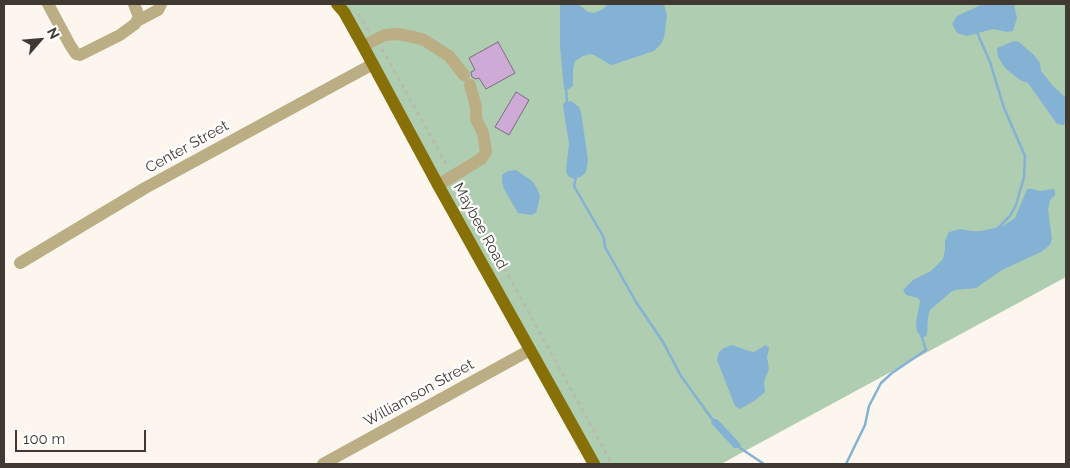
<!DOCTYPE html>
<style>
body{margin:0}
#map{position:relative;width:1070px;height:468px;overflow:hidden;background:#fdf6ee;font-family:Raleway,sans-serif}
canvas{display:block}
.frame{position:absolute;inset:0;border:5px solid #403931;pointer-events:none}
.north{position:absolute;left:15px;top:15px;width:50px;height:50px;-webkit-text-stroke:4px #fff;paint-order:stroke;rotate:63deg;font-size:14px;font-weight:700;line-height:20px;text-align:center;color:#403931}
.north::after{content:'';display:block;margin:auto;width:18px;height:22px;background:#403931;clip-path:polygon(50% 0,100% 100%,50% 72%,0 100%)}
.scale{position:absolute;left:15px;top:430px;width:131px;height:22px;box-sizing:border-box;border:2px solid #403931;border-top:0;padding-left:6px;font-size:15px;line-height:18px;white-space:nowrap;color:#403931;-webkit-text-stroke:4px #fff;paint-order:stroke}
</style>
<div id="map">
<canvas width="1070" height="468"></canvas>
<div class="frame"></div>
<div class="north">N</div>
<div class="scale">100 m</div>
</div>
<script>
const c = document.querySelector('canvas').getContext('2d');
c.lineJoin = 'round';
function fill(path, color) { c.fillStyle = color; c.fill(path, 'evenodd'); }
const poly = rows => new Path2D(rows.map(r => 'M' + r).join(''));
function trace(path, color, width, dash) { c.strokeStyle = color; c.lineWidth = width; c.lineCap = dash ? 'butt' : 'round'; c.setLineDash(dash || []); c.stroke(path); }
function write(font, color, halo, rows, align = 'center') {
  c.font = font + ' Raleway,sans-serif'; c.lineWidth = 4.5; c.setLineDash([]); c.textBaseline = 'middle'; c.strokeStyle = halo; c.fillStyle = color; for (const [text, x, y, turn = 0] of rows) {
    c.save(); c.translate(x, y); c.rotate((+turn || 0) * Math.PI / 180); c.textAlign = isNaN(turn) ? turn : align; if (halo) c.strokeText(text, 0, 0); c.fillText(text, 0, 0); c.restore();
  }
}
fill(poly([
 [340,4,1066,4,1066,277,721,464,596,464]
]), '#afcdb1');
fill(poly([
 [560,4,578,4,588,12,594,13,603,9,608,4,664,4,667,16,664,38,661,44,654,51,615,64,611,65,594,55,590,54,583,56,575,61,573,70,573,86,569,89,564,89,560,46],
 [983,4,1014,4,1017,18,1013,31,1007,32,993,29,967,36,957,33,952,24,957,16],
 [1014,41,1019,42,1034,55,1040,63,1041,71,1053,86,1066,98,1066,122,1064,125,1057,124,1028,83,1020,80,1005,68,998,57,997,48],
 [571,101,579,107,581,112,588,160,586,172,582,176,574,179,568,176,566,171,569,144,563,106,564,103],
 [516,170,532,181,537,188,540,196,538,206,536,213,531,215,518,213,504,189,502,182,502,175,508,171],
 [1027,189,1032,189,1040,191,1053,189,1055,191,1055,195,1050,200,1048,210,1052,239,1050,245,1041,252,1002,270,976,288,955,290,951,292,930,310,928,317,927,335,924,337,920,337,919,333,917,332,916,322,920,301,918,298,906,295,903,290,913,280,931,271,943,259,945,250,945,241,949,232,961,229,971,231,981,231,1003,226,1015,218],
 [732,345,749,351,754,352,766,345,769,348,767,357,769,369,764,382,765,392,754,401,740,409,735,406,717,360,719,352,724,348],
 [712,419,717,419,723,425,741,445,740,448,734,448,711,423]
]), '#84b2d5');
trace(poly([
 [976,30,990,62,1004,108,1025,156,1024,177,1016,205,1010,216,997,229],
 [566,87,567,104],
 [576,177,574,186,604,238,605,247,636,302,663,342,681,376,712,419],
 [740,448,764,464],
 [846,464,865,425,869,406,881,383,892,373,926,350,921,334]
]), '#84b2d5', 2.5);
const building = poly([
 [498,42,515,73,486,89,479,78,476,79,472,77,471,72,475,70,469,58,498,42],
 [516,92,529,100,509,135,495,127,516,92]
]);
fill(building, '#ceabd6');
trace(building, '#7c6d7f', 1);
trace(poly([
 [358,14,369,31],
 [382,49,448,167],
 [458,184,612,464]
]), '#bdb6ae', 2, [4, 4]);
trace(poly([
 [48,4,70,45,76,54,80,55,120,35,135,24,139,17,134,4],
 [139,20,158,10,161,4],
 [363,46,385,35,397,34,414,37,424,40,449,56,464,75],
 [438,185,481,159,486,152,483,133,476,119,476,107,470,85],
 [20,263,145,188,373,64],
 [323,464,530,350]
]), '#bbae84', 12);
trace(poly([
 [337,4,344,12,363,46,438,185,594,464]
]), '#887009', 12);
write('15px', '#403931', '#fff', [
 ["Center Street",187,147,-29],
 ["Maybee Road",480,226,61],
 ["Williamson Street",419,393,-29]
]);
</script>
